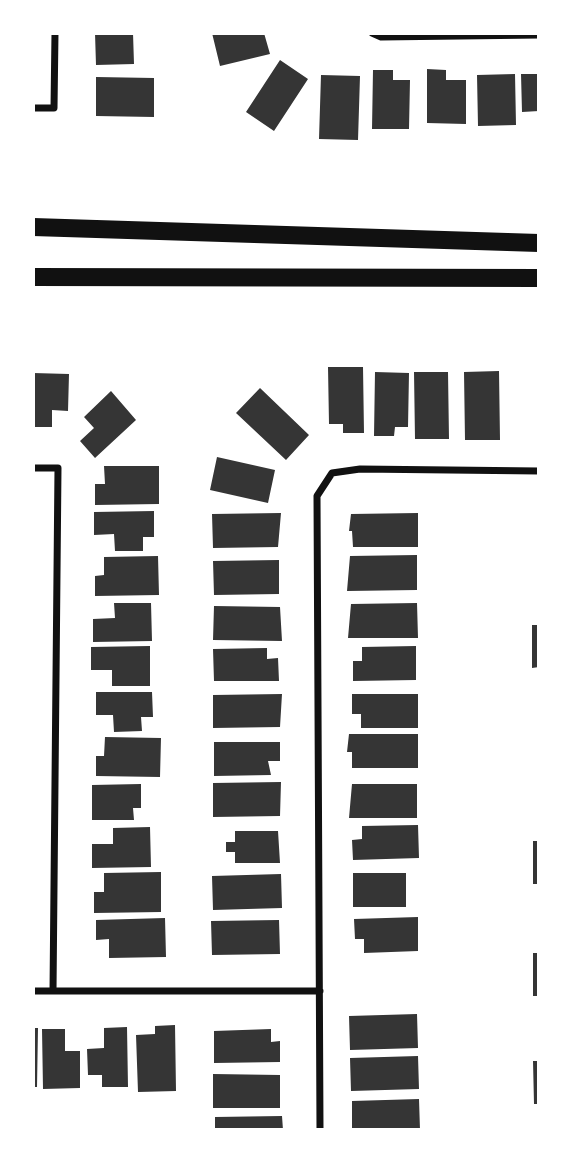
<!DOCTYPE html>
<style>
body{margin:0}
#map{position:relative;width:572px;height:1163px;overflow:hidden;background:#fff;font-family:"IBM Plex Sans",sans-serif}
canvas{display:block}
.frame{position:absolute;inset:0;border:35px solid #fff;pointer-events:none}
</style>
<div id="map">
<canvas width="572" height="1163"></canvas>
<div class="frame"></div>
</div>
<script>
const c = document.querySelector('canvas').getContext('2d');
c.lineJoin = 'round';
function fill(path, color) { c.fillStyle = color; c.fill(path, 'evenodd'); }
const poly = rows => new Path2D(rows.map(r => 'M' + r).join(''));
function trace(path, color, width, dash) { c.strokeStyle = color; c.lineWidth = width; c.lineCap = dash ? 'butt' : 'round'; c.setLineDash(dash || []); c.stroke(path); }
fill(poly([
 [95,33,133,33,134,64,96,65],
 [212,33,264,33,270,54,220,66],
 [280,60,308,79,274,131,246,112],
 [427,69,446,70,446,80,466,80,466,124,427,123],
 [373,70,393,70,393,80,410,80,409,129,372,129],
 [515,74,516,125,478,126,477,75],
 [521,74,539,74,539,111,522,112],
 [321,75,360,76,358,140,319,139],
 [96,77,154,78,154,117,96,116],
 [328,367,363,367,364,433,343,433,343,424,329,424],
 [499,371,500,440,465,440,464,372],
 [375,372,409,373,408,427,395,427,394,436,374,436],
 [414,372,448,372,449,439,415,439],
 [33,373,69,374,68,411,52,410,52,427,33,427],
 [260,388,309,435,286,460,236,413],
 [111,391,136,420,95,458,80,441,94,428,84,417],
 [217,457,275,470,268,503,210,490],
 [104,466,159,466,159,504,95,505,95,484,105,484],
 [154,511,154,537,143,537,143,551,115,551,114,534,94,535,94,512],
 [281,513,278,547,213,548,212,514],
 [418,513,418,547,353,547,352,531,349,531,351,514],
 [417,555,417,590,347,591,350,556],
 [158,556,159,595,95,596,95,576,104,575,104,557],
 [279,560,279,594,214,595,213,561],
 [114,603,151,603,152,641,93,642,93,619,115,618],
 [417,603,418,638,348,638,351,604],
 [214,606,280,607,282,641,213,640],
 [532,625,539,625,539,667,532,668],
 [150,646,150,686,112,686,112,670,91,670,91,647],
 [416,646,416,680,353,681,353,661,362,661,362,647],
 [267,648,267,659,278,658,279,681,214,681,213,649],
 [96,692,152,692,153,717,141,717,142,731,114,732,113,715,96,715],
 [282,694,280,727,213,728,213,695],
 [352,694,418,694,418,728,361,728,361,714,352,714],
 [349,734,418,734,418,768,352,768,352,752,347,752],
 [105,737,161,738,160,777,96,776,96,756,104,756],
 [214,742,280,742,280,761,268,761,271,775,214,776],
 [281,782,280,816,213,817,213,783],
 [141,784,141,808,133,808,134,820,92,820,92,785],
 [352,784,417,784,417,818,349,818],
 [418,825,419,858,353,860,352,840,362,839,362,826],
 [150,827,151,867,92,868,92,844,113,844,113,828],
 [235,831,278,831,280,863,235,863,235,852,226,852,226,842,235,842],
 [533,841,539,841,539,884,533,884],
 [161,872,161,912,94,913,94,892,104,892,104,873],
 [353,873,406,873,406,907,353,907],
 [281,874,282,908,213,910,212,876],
 [418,917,418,951,364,953,364,939,355,939,354,919],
 [165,918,166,957,109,958,109,939,96,940,96,920],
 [279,920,280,954,212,955,211,921],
 [533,953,539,953,539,996,533,996],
 [417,1014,418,1048,350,1050,349,1016],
 [175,1025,176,1091,138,1092,136,1035,155,1034,155,1026],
 [127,1027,128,1087,102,1087,102,1075,88,1075,87,1049,104,1048,104,1028],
 [33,1028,38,1028,37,1087,33,1087],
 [42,1029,65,1029,65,1051,80,1051,80,1088,43,1089],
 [271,1029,271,1042,280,1041,280,1062,214,1063,214,1031],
 [418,1056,419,1089,351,1091,350,1058],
 [533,1061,539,1061,539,1104,534,1104],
 [213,1074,280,1075,280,1108,213,1108],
 [419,1099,420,1130,352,1130,352,1101],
 [282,1116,283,1130,215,1130,215,1117]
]), '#353535');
trace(poly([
 [372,33,381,37,539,35],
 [33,108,54,108,55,33],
 [33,468,58,468,53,991],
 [33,991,320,991],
 [320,1130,317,496,332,473,360,469,539,471]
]), '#111', 7);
trace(poly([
 [33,227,539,243],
 [33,277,539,278]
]), '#111', 18);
</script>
